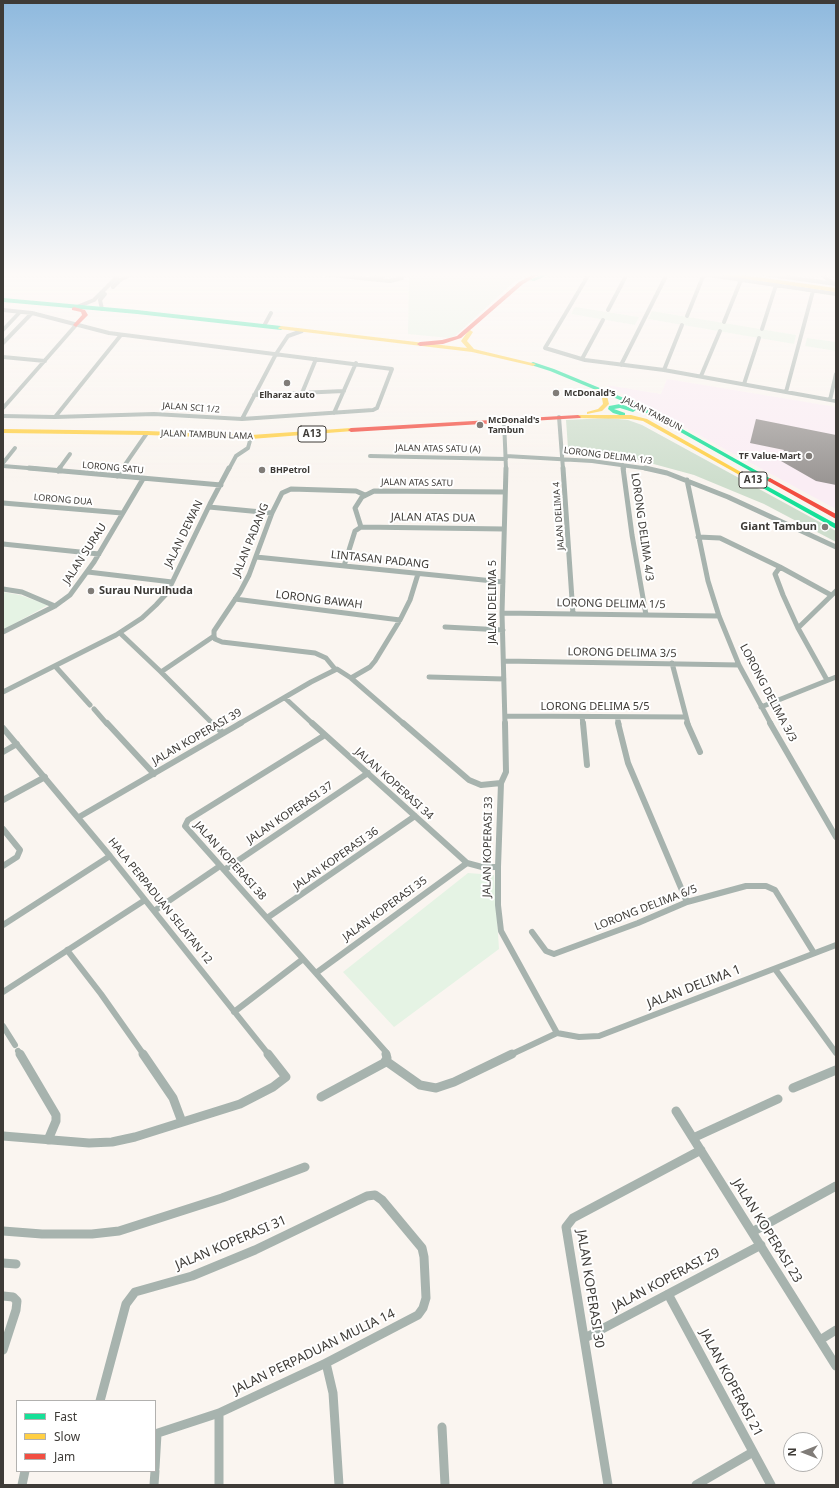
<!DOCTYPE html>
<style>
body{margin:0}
#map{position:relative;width:839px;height:1488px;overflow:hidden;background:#faf5f0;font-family:"Noto Sans",sans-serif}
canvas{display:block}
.frame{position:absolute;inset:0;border:4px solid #3e3b37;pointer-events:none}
.legend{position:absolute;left:16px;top:1400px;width:140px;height:72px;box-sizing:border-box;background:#fff;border:1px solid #b2b1af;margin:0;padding:5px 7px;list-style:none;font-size:12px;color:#3e3b37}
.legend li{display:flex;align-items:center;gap:8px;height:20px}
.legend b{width:20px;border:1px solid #b2b1af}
.north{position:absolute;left:783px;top:1432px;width:40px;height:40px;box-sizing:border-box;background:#fff;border:1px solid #b2b1af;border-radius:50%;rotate:270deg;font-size:11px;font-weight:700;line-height:16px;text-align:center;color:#3e3b37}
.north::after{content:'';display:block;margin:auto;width:14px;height:18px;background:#807c78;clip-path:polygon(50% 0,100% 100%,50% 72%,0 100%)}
</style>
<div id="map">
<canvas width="839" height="1488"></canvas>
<div class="frame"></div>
<ul class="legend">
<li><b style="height:5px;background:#16e098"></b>Fast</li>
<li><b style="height:5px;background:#ffcf43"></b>Slow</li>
<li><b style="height:5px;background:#f24e42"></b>Jam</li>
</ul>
<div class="north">N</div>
</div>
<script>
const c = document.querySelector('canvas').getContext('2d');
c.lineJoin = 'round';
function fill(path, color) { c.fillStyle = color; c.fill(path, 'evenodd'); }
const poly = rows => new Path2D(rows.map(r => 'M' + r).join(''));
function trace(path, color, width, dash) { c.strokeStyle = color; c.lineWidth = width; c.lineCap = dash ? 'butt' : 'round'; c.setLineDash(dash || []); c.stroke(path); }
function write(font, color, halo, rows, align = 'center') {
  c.font = font + ' "Noto Sans",sans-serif'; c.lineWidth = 4; c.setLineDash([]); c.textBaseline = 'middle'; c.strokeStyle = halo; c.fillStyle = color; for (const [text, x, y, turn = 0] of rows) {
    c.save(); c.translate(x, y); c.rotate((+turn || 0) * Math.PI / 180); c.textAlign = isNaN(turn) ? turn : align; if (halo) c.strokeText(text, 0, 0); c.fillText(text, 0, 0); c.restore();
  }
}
fill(poly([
 [667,379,836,407,836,509,606,385,661,394]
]), '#faedf4');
fill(poly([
 [416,274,529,274,514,282,455,336,449,338,408,334,409,278],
 [575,307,639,317,635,325,571,314],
 [652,311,796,335,794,344,648,319],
 [807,338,836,342,836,351,805,346],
 [3,592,20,595,48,605,3,630],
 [468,873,494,875,499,949,394,1027,343,972]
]), '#e5f3e4');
fill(poly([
 [608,418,628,420,642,425,836,531,836,542,764,504,694,475,628,457,568,448,566,420]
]), '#cedecd');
fill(poly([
 [756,419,836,435,836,485,816,481,781,461,784,450,750,443]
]), '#9a9694');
trace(poly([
 [322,274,369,279],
 [392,274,398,274,402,278,390,281,369,279,392,274],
 [589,274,545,348,585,360,664,370,836,401],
 [702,274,836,294],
 [764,274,836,284],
 [821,274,832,283],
 [113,287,120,280,131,274],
 [77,307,94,300,120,274],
 [102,309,100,300,105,294],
 [3,310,32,313,109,333,392,369,377,408,373,410,242,419,154,414,55,417,3,416],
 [608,310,627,274],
 [687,316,704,274],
 [724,322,741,280],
 [264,326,271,313],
 [762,329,776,285],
 [3,330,20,312],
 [3,343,32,313],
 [3,357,45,361],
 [582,359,603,320],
 [621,365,667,274],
 [664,370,682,325],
 [701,376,720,331],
 [744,384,759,338],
 [786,392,813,291],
 [302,393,316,359],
 [254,395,344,391],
 [830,400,836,374],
 [3,408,76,325],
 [334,413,356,363],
 [55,417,121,335],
 [559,417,563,469],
 [242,419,276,354,288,336,302,331],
 [504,420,506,469],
 [370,456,506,459],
 [506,456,592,461,650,469],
 [3,463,15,448],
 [623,465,624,469],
 [3,466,40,469],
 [59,469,70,454],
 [122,469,147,433],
 [229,469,236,456,248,448,251,437]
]), '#a7b3ae', 4);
trace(poly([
 [29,468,221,485],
 [563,468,573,614],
 [623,468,632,535,646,615],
 [645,468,667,473,728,497,836,547],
 [58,471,60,468],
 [117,476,122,468],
 [687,480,708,581,719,616,739,665,771,724],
 [3,503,122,513],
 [209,507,272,513],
 [361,527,355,508,362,497,374,491,505,492],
 [698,537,720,538,780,567,831,595],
 [3,544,99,554],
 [256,557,503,582],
 [344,566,355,531,361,527,504,529],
 [780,567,775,574,783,595,798,628,827,680],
 [88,572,172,582],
 [3,589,22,592,55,606],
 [235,599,400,620],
 [502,613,719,616],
 [445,627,503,630],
 [798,628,836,591],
 [3,632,55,606,70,595,94,562,143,479],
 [120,633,161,672],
 [214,636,214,631,240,592,249,575,272,513,282,493,291,489,356,491,365,495],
 [214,636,215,639,222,642,315,653,326,658,335,669],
 [504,661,739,665],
 [672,663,688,724],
 [55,666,90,705],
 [429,677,504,679],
 [351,678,370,667,375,661,400,620,410,600,418,574],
 [3,692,116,635,142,618,156,605,167,593,210,504,229,468],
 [285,698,313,724],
 [761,707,836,677],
 [94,709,107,724],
 [506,716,685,717],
 [582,717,583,724],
 [617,717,619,724],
 [213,724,161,672,214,636],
 [239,724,311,682,337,669,351,678,404,724],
 [505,724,502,613,506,468]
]), '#a7b3ae', 5);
trace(poly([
 [107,723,154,774],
 [212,723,223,733],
 [312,723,467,863,482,867,498,867],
 [403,723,469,780,481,785,501,783],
 [583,723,587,765],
 [618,723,628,763,687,902],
 [687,723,700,752],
 [770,723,836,837],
 [3,728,110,856,269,1055],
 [325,735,188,820,185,826,386,1052,387,1055],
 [3,752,17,744],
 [501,783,506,772,505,723],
 [501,783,498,867,498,905,501,931,557,1033],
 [3,800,45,777],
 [79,817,241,723],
 [3,829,20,850,17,857,3,866],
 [224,870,368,773],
 [154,911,220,866],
 [267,918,415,816],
 [3,925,110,856],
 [532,932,546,951,554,954,638,923,687,902,746,886,766,886,775,890,814,953],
 [67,950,101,994,144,1055],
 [775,969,836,1053],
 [316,973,467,863],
 [3,992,145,900],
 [234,1012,303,959],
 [3,1026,15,1045],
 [557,1033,579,1037,599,1036,836,945],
 [18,1051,21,1055],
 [510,1055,557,1033]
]), '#a7b3ae', 6);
trace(poly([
 [20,1054,56,1115,56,1121,48,1140],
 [143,1054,173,1098,182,1122],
 [386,1061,420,1085,436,1088,454,1082,512,1054],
 [793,1088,836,1070],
 [321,1097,384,1063,387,1058,386,1054],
 [676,1111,836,1366],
 [3,1136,89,1143,112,1142,135,1137,240,1104,273,1087,286,1077,268,1054],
 [693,1138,778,1099],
 [3,1231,42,1234,92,1234,119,1231,222,1198,305,1167],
 [752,1232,836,1186],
 [3,1263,16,1264],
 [668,1294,771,1485],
 [3,1296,13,1297,17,1301,16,1310,3,1350],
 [585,1338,761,1245],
 [820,1340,836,1330],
 [326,1363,333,1393,339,1485],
 [100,1401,126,1304,135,1292,192,1276,255,1250,367,1196,375,1195,382,1200,422,1248,424,1257,426,1298,423,1308,418,1315,326,1363,219,1413,155,1434],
 [219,1413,219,1485],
 [442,1427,445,1485],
 [155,1468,157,1434],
 [22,1485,25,1471],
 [154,1485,155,1471],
 [608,1485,566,1227,573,1218,701,1150],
 [696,1485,753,1452]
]), '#a7b3ae', 9);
fill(poly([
 [544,274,551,274,534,281,529,280,544,274],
 [3,298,137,310,281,326,284,328,281,330,137,314,3,302,3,298],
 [533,362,554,369,636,403,773,480,770,482,768,481,632,405,550,371,531,365,531,363,533,362],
 [620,404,635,409,636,410,633,412,620,408,614,409,625,413,625,415,623,416,613,413,608,409,609,406,620,404],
 [745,474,836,524,836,529,743,477,742,476,745,474]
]), '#16e098');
fill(poly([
 [724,274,735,274,836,288,836,292,726,276,724,274],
 [281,326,467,348,461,341,468,331,470,330,473,332,467,341,474,349,536,364,533,366,472,352,279,329,278,328,281,326],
 [595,389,599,389,607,396,609,404,602,411,587,414,587,412,598,409,603,404,602,398,595,391,595,389],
 [578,415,631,415,647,419,748,476,747,477,743,477,643,421,631,419,576,418,575,417,578,415],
 [351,428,354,430,353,431,251,439,147,435,3,433,3,429,147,431,251,435,351,428]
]), '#ffcf43');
fill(poly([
 [534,274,540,274,523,284,461,338,443,344,420,346,417,344,420,342,442,340,457,336,519,282,534,274],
 [74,307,85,310,88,315,76,327,73,325,82,315,81,312,72,310,72,308,74,307],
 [578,415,581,417,580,418,351,432,348,430,351,428,578,415],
 [770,478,836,514,836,519,768,481,768,479,770,478]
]), '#f24e42');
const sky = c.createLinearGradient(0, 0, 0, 482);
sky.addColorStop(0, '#8eb9de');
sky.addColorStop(0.57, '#fdfaf8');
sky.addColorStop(1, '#fdfaf800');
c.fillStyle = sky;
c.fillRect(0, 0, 839, 482);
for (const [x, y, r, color] of [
 [287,383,4,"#807c78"],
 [556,393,4,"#807c78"],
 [480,425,4,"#807c78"],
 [809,456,4,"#807c78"],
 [262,470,4,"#807c78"],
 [825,527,4,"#807c78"],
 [91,591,4,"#807c78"]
]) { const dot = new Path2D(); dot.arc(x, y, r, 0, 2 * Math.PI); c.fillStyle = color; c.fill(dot); trace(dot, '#fff', 1.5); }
write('bold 9px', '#3e3b37', '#fff', [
 ["McDonald's",564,393],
 ["Elharaz auto",287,395,"center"],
 ["McDonald's",488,420],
 ["Tambun",488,430],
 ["TF Value-Mart",801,456,"right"],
 ["BHPetrol",270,470]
], 'left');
write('9px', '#3e3b37', '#fff', [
 ["JALAN SCI 1/2",191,408,4],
 ["JALAN TAMBUN",652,414,27],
 ["JALAN TAMBUN LAMA",207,435,2],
 ["JALAN ATAS SATU (A)",438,449,1],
 ["LORONG DELIMA 1/3",608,456,7],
 ["LORONG SATU",113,468,5],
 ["JALAN ATAS SATU",417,483,1],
 ["LORONG DUA",63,500,5],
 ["JALAN DELIMA 4",559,516,-94]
]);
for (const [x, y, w] of [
 [312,434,28],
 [753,480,28]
]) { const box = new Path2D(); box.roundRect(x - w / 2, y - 8, w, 16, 3); c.fillStyle = '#fff'; c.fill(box); trace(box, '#3e3b37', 1); }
write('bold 10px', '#3e3b37', null, [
 ["A13",312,434],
 ["A13",753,480]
]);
write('11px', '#3e3b37', '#fff', [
 ["JALAN ATAS DUA",433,518,1],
 ["LORONG DELIMA 4/3",642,527,82],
 ["JALAN DEWAN",184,534,-64],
 ["JALAN PADANG",251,540,-68],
 ["JALAN SURAU",85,554,-57],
 ["LINTASAN PADANG",380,560,6],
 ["LORONG BAWAH",319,600,7],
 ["JALAN DELIMA 5",493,602,-90],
 ["LORONG DELIMA 1/5",611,604,1],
 ["LORONG DELIMA 3/5",622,653,1],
 ["LORONG DELIMA 3/3",768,693,62],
 ["LORONG DELIMA 5/5",595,707],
 ["JALAN KOPERASI 39",197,737,-30],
 ["JALAN KOPERASI 34",394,784,42],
 ["JALAN KOPERASI 37",290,813,-34],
 ["JALAN KOPERASI 33",488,847,-89],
 ["JALAN KOPERASI 36",336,859,-35],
 ["JALAN KOPERASI 38",230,861,48],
 ["HALA PERPADUAN SELATAN 12",160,901,51],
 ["LORONG DELIMA 6/5",646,908,-21],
 ["JALAN KOPERASI 35",385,909,-36]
]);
write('bold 11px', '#3e3b37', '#fff', [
 ["Giant Tambun",817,527],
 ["Surau Nurulhuda",99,591,"left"]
], 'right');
write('13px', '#3e3b37', '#fff', [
 ["JALAN DELIMA 1",694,987,-21],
 ["JALAN KOPERASI 23",767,1231,58],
 ["JALAN KOPERASI 31",231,1243,-23],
 ["JALAN KOPERASI 29",666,1280,-28],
 ["JALAN KOPERASI 30",590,1289,81],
 ["JALAN PERPADUAN MULIA 14",314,1352,-26],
 ["JALAN KOPERASI 21",731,1383,62]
]);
</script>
